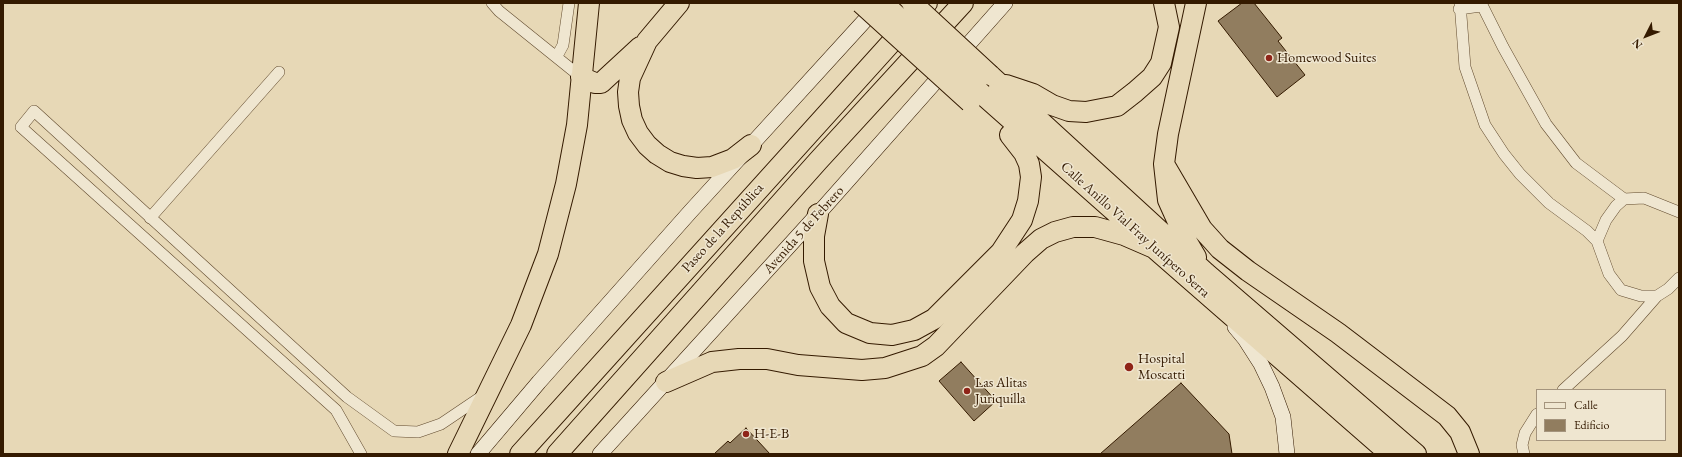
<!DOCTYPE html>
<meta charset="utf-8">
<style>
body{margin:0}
#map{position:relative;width:1682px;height:457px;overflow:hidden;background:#e7d8b6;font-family:"EB Garamond",serif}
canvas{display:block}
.frame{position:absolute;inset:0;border:4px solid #341a00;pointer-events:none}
.legend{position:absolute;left:1536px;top:389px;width:130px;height:52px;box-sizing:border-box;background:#efe6d0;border:1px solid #a4947d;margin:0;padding:5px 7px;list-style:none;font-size:12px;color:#341a00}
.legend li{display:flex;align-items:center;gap:8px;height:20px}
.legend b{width:20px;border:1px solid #a4947d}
.north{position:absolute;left:1626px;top:16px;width:40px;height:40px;-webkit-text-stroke:3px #efe6d0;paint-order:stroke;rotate:228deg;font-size:11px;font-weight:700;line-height:16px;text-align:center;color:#341a00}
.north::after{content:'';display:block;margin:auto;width:14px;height:18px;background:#341a00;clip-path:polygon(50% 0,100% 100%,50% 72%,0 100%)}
</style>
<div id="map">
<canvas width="1682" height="457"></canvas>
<div class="frame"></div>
<ul class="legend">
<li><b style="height:5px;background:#efe6d0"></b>Calle</li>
<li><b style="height:11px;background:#917d5f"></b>Edificio</li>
</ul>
<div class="north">N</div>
</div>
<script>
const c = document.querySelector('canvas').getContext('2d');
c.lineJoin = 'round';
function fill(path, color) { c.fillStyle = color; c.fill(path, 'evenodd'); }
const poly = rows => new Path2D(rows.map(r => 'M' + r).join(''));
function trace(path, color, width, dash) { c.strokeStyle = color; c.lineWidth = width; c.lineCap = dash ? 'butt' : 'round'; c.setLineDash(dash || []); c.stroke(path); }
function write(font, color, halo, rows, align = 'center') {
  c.font = font + ' "EB Garamond",serif'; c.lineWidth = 3; c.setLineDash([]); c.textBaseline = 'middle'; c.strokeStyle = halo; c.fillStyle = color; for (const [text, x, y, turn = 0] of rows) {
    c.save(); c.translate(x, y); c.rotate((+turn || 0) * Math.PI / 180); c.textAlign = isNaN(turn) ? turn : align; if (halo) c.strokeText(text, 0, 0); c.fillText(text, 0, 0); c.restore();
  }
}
const building = poly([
 [1242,3,1254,3,1282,38,1278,41,1305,75,1277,97,1218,21,1242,3],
 [961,362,996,401,974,421,939,381,961,362],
 [1181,383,1229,434,1232,454,1100,454,1181,383],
 [746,428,770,454,714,454,728,441,730,443,746,428]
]);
fill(building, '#917d5f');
trace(building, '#341a00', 1);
const street = poly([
 [492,3,499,11,581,77],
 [1460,3,1465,67,1485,125,1504,154,1520,174,1549,203,1587,231,1597,241],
 [1481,3,1503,47,1546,124,1576,163,1624,199],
 [1459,9,1481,6],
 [557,56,563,45,569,3],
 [1679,212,1644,198,1624,199,1616,206,1606,220,1597,241,1609,274,1621,290,1641,296,1657,296,1668,289,1679,278],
 [150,218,279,72],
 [1563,390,1622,336,1657,296],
 [361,454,336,410,21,127,34,111,347,397,394,431,418,432,441,424,484,395],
 [1524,454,1522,445,1525,433,1537,414]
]);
const secondary = poly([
 [1235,327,1245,339,1261,364,1272,387,1283,417,1287,454],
 [478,454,539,382,690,212,878,6],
 [600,454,818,214,1005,3]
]);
const highway = poly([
 [679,3,647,41,630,78,628,92,629,106,632,120,638,133,647,145,657,154,670,162,683,166,697,168,712,167,733,159,751,145],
 [990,75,1206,273,1416,454],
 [581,77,595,83,601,83,640,47],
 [1006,85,1033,94,1052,105,1069,111,1086,112,1117,106,1135,92,1152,77,1161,63,1169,27,1164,3],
 [982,94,1113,210,1154,248,1390,454],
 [1164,164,1202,229,1220,249,1248,271,1338,333,1447,416,1460,432,1469,454],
 [818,214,814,236,814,261,820,287,830,306,846,323,870,333,892,335,914,330,934,319,1001,252,1022,220,1028,201,1031,177,1029,164,1024,153,1010,135],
 [1196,257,1186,240,1168,200,1164,164,1168,134,1196,3],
 [666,382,712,362,739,359,767,359,798,365,862,370,885,368,922,356,936,346,1025,253,1041,239,1055,232,1073,227,1095,227,1124,235,1154,248],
 [458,454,521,325,548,254,566,184,577,125,589,3],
 [520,454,927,3],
 [557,454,818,161,963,3]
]);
trace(street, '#614a2e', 12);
trace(secondary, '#341a00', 16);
trace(highway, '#341a00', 22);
trace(street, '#efe6d0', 11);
trace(secondary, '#efe6d0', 15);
trace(highway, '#e7d8b6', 20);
const highwayBridge = poly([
 [861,3,970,102],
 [883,3,982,94],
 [912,3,990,75]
]);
trace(highwayBridge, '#341a00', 22, []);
trace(highwayBridge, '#e7d8b6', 20);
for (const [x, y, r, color] of [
 [1269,58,4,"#8f2418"],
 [1129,367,5,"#8f2418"],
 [967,391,4,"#8f2418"],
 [746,434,4,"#8f2418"]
]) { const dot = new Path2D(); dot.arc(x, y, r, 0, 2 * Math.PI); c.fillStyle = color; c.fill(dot); trace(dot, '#efe6d0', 1.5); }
write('14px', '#341a00', '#efe6d0', [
 ["Homewood Suites",1277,58],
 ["Hospital",1138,359],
 ["Moscatti",1138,375],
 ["Las Alitas",975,383],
 ["Juriquilla",975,399],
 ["H-E-B",754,434]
], 'left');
write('14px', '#341a00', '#efe6d0', [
 ["Paseo de la República",723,228,-48],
 ["Avenida 5 de Febrero",804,230,-48],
 ["Calle Anillo Vial Fray Junípero Serra",1135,230,42]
]);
</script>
